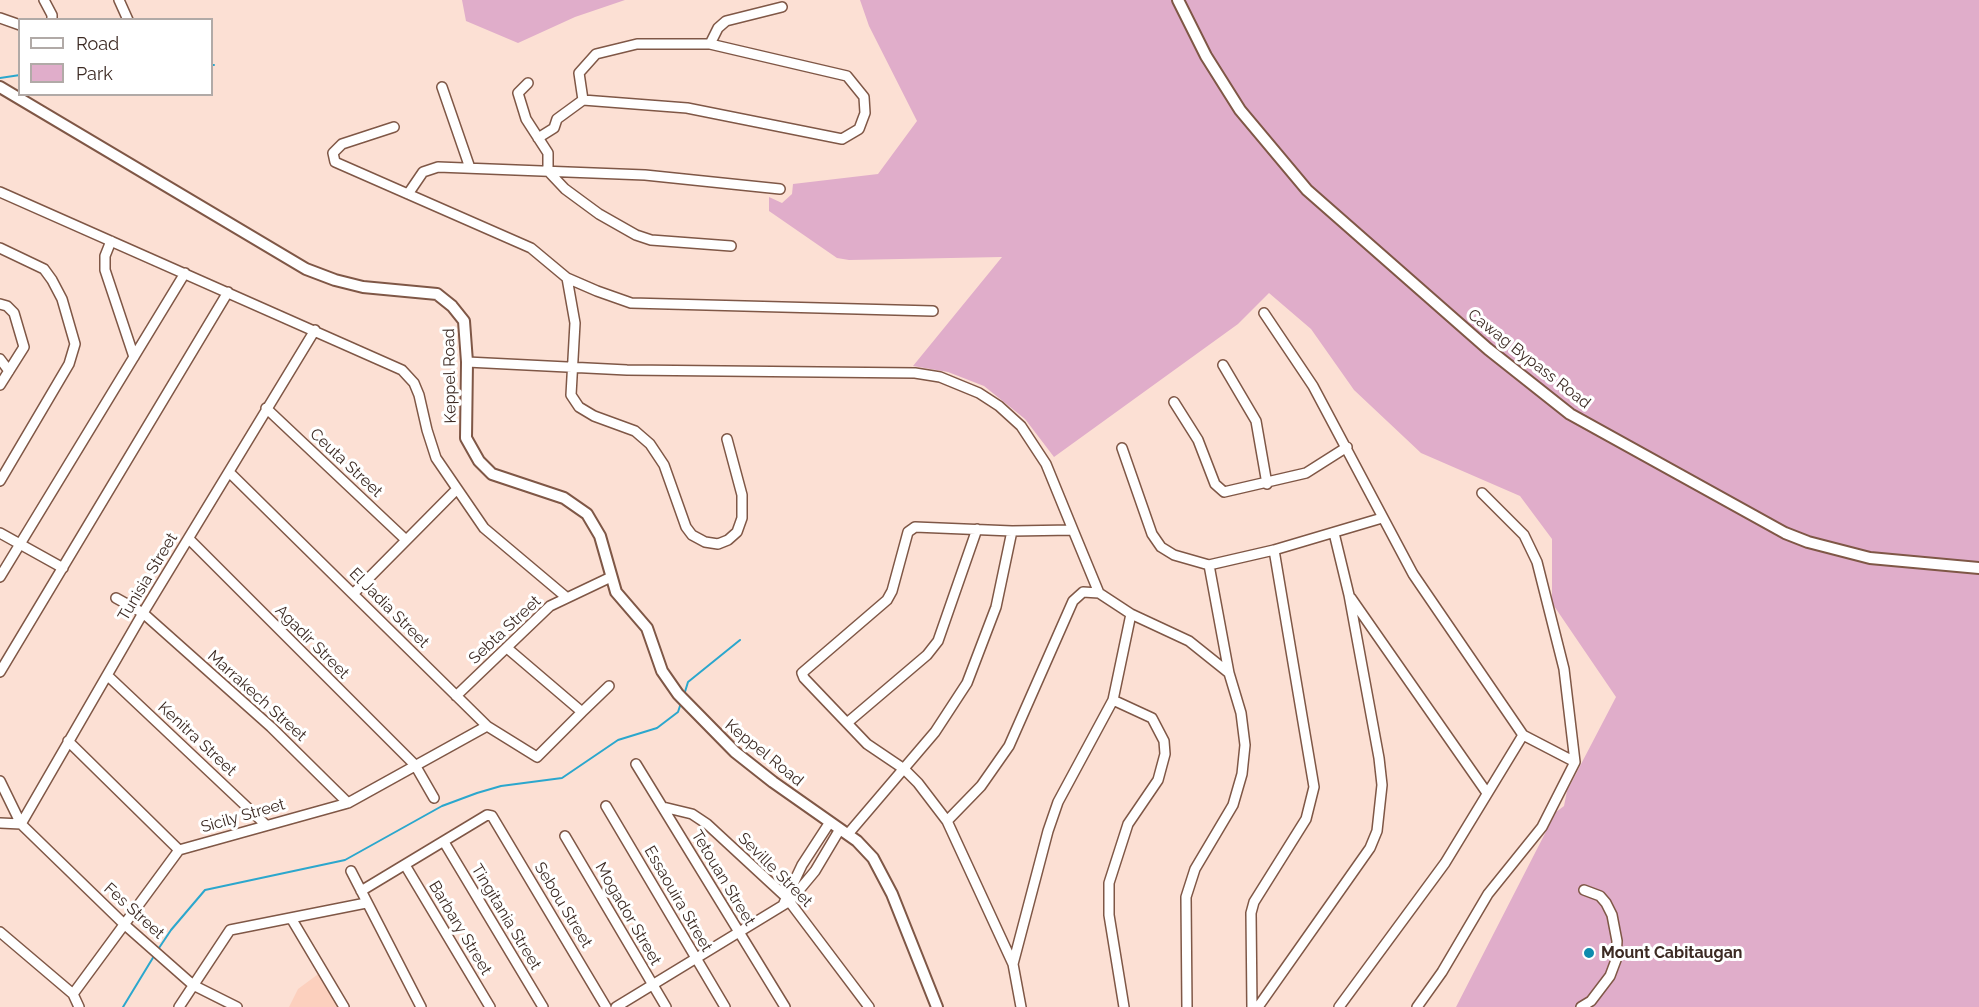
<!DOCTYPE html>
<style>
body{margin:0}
#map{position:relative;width:1979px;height:1007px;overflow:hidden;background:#fce0d4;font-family:Raleway,sans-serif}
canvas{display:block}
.legend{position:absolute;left:18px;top:18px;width:195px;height:78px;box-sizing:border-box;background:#fff;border:2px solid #b1aaa7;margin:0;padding:8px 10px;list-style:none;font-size:18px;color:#3c2a23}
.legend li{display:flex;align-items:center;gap:12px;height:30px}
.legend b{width:30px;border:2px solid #b1aaa7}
</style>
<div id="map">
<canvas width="1979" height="1007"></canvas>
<ul class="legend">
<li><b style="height:8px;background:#fff"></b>Road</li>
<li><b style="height:16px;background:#e0adca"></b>Park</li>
</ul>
</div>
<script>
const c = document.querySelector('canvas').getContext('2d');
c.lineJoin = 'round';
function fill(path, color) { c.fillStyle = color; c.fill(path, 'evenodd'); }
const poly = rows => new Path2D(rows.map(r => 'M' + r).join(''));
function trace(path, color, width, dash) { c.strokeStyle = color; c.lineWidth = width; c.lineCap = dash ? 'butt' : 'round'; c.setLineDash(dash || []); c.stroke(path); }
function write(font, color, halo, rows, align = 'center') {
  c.font = font + ' Raleway,sans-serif'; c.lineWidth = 6; c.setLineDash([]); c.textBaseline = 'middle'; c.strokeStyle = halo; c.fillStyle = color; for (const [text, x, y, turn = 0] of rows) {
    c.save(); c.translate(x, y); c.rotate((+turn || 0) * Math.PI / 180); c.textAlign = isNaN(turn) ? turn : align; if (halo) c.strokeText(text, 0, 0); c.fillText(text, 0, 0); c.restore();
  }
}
fill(poly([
 [321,972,340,1003,338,1007,289,1007,298,989]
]), '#fcd0be');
fill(poly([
 [462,0,625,0,575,17,518,43,466,21],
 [860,0,1979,0,1979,1007,1456,1007,1556,812,1564,806,1567,791,1616,697,1552,603,1552,539,1520,496,1421,453,1354,390,1311,329,1269,293,1238,324,1054,457,1025,419,984,386,948,372,913,366,1002,257,849,260,837,258,769,211,769,197,782,203,792,194,793,184,878,174,917,121,869,26]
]), '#e0adca');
trace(poly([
 [212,65,214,65],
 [0,78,20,75],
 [684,695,688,682,740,640],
 [157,951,171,930,205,890,345,860,442,806,477,793,501,786,562,778,618,740,657,728,678,712,681,703],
 [123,1007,154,956]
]), '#2ba7cd', 2);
const minor = poly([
 [44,0,52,15,52,20],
 [119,0,128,20],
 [0,18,20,25],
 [528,83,518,93,526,119,548,153,548,171,565,189,599,214,636,235,651,240,731,246],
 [442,87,470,168],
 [583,100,579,73,596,54,637,44,710,44,718,28,726,21,782,7],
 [394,127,342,144,333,153,335,162,531,248,567,278,597,291,631,303,933,311],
 [538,138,554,128,557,119,583,100,687,108,842,139,859,129,865,113,864,97,847,76,710,44],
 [0,192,402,370,414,383,419,395,427,430,436,458,484,528,566,597],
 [408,194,423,172,438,167,645,175,780,189],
 [111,241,105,256,105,270,134,357],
 [0,248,44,269,52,280,62,299,75,344,69,364,0,481],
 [567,278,575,323,571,395,579,407,594,416,635,431,650,444,664,465,686,527,692,535,705,542,718,544,728,540,737,532,742,518,742,495,727,439],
 [0,304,7,306,14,313,24,347,0,385],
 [1264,313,1313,386,1413,574,1523,735,1575,762],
 [0,359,9,371],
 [467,362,627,370,915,373,940,377,979,393,999,406,1021,426,1046,464,1073,530],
 [1223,365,1256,421,1267,484],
 [1174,402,1198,440,1215,484,1224,492,1306,473,1347,447],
 [266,408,406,540],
 [1122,448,1152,534,1161,547,1174,555,1209,565,1274,550,1382,518],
 [229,472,487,726,537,757,582,712,507,648],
 [0,533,63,568],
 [189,539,415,765,434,798],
 [0,577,185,273],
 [353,594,457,489],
 [116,598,143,613,271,727,348,803],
 [1351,598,1487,793],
 [0,672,228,292],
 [107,675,266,825],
 [456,696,550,606,611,577],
 [1113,700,1152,718,1164,741,1165,754,1158,780,1128,824,1109,883,1109,915,1124,1007],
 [582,712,609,686],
 [847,723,927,655,938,641,977,529],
 [68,741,179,850],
 [636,764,785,1007],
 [0,781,21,824,125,925,193,985,237,1007],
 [606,806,725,1007],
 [663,807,692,814,707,824,786,897,869,1007],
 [947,821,981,786,1009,746,1073,601,1083,592,1099,593],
 [0,823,21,824,143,613,315,330],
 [848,834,935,732,967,683,996,607,1012,531],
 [565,836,666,1007],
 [444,842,543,1007],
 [405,865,490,1007],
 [351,871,421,1007],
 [361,891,487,815,492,816,606,1007],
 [784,903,802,865,830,822],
 [291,918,344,1007],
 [0,932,73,994],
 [1013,964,1048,831,1058,802,1113,700,1131,614,1189,641,1229,673],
 [79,1007,73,994,179,850,348,803,487,726],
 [179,1007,230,930,366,903],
 [616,1007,790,901,815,871,840,829],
 [1021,1007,1013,964,947,821,918,783,904,769,867,744,804,678,802,673,887,600,892,591,908,532,915,527,1012,531,1073,530,1099,593,1131,614],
 [1187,1007,1186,897,1195,869,1233,805,1242,774,1245,745,1241,713,1229,673,1209,565],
 [1252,1007,1251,913,1254,902,1306,819,1314,787,1274,550],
 [1258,1007,1370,848,1377,831,1382,785,1379,758,1349,595,1334,533],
 [1339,1007,1445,863,1523,735],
 [1417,1007,1442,972,1488,894,1542,827,1575,762,1564,669,1537,562,1524,535,1482,493],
 [1581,1007,1591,1001,1610,976,1616,960,1617,941,1612,915,1606,903,1600,896,1584,890]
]);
const tertiary = poly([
 [1178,0,1206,56,1240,110,1307,190,1488,349,1570,414,1785,533,1808,542,1870,558,1979,568],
 [0,87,306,269,335,280,363,287,437,294,452,306,464,321,467,362,466,438,479,461,492,474,564,498,587,514,600,536,616,592,647,628,662,671,678,694,735,752,773,782,857,841,873,858,892,894,937,1007]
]);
trace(minor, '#7f5746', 12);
trace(tertiary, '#7f5746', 14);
trace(minor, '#fff', 9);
trace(tertiary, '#fff', 10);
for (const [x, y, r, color] of [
 [1589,953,6,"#0e8bad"]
]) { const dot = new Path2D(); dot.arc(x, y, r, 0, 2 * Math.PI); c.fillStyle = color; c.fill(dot); trace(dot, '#fff', 2); }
write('16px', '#3c2a23', '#fff', [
 ["Cawag Bypass Road",1529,359,38],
 ["Keppel Road",450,376,-91],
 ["Ceuta Street",346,463,43],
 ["Tunisia Street",148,577,-59],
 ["El Jadia Street",389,608,45],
 ["Sebta Street",505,630,-43],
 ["Agadir Street",312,642,45],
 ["Marrakech Street",257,696,42],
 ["Kenitra Street",197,739,43],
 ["Keppel Road",764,753,39],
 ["Sicily Street",243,816,-16],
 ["Seville Street",775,870,45],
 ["Tetouan Street",723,878,59],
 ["Essaouira Street",678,899,60],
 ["Sebou Street",563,905,59],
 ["Fes Street",134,911,42],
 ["Mogador Street",628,914,60],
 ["Tingitania Street",506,917,59],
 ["Barbary Street",460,928,59]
]);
write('bold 16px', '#3c2a23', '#fff', [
 ["Mount Cabitaugan",1601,953]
], 'left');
</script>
